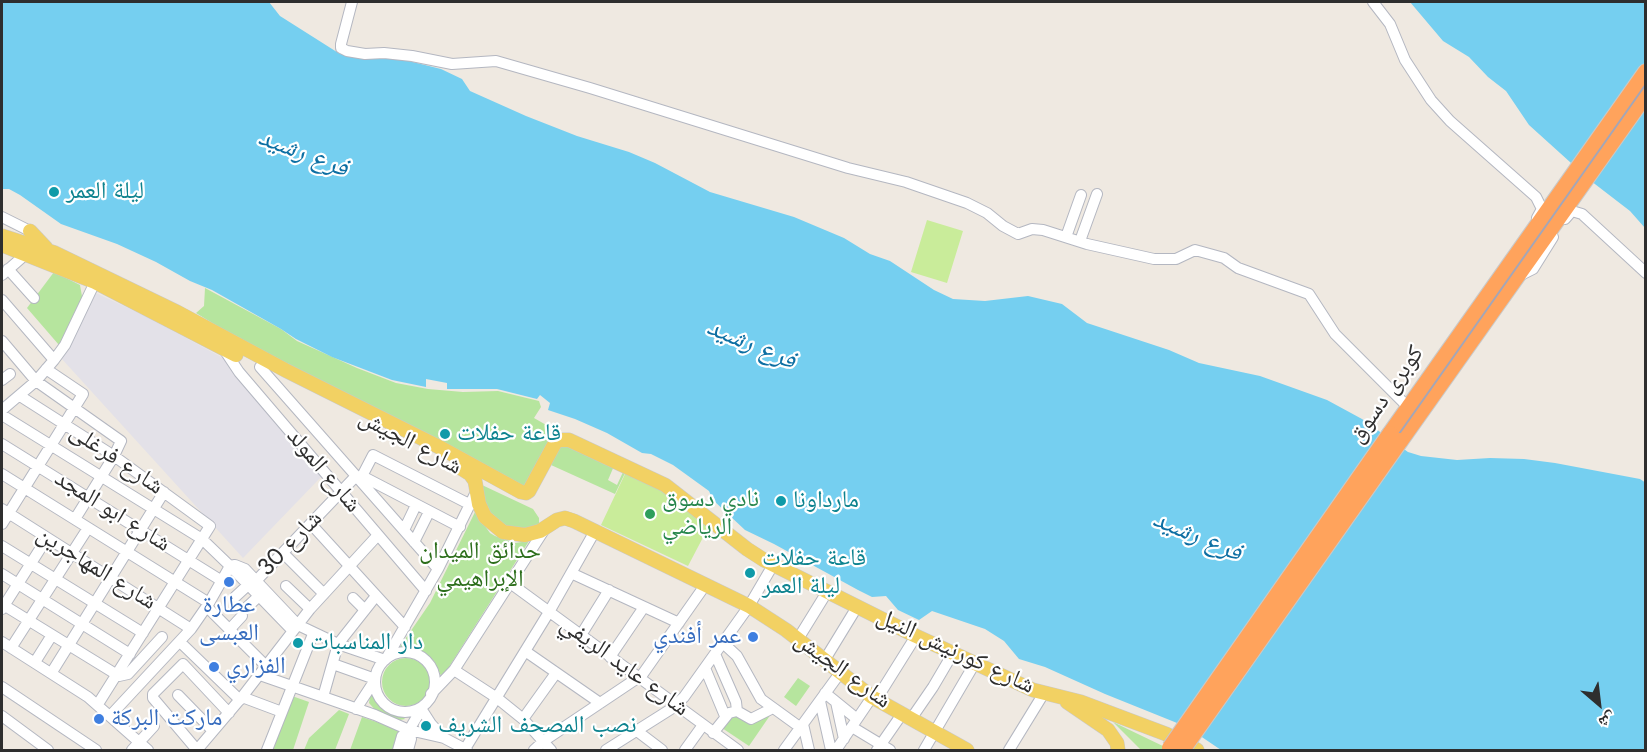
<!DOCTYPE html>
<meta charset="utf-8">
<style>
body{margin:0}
#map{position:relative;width:1647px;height:752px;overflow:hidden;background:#efe9e1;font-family:Jost,"Noto Naskh Arabic",sans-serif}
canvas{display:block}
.frame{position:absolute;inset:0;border:3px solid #2e2e2e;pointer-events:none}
.north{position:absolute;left:1569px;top:674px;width:60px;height:60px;-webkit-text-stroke:4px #fff;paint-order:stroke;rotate:152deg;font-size:16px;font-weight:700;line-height:24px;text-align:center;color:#2e2e2e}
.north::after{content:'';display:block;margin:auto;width:21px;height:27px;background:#2e2e2e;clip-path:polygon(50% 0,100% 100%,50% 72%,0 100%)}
</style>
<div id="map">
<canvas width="1647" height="752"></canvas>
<div class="frame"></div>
<div class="north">ش</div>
</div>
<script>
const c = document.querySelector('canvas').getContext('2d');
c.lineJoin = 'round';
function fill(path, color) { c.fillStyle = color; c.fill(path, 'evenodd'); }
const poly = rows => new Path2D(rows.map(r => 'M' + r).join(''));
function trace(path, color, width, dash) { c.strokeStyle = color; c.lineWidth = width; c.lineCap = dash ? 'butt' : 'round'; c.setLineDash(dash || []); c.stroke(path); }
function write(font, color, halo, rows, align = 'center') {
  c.font = font + ' Jost,"Noto Naskh Arabic",sans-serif'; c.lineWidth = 4.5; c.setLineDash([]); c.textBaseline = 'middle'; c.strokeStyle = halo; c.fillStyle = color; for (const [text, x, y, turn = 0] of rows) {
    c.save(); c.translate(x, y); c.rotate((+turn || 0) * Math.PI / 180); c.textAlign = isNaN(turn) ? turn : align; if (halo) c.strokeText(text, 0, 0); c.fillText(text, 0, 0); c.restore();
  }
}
fill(poly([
 [96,293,145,316,223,358,323,475,243,558,61,358]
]), '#e3e1e8');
fill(poly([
 [54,272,80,285,83,302,59,345,27,308],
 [205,288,281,329,297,341,357,368,396,383,428,389,463,392,498,391,539,401,541,407,534,418,555,430,523,489,277,363,196,313,204,306],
 [567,444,614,466,608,480,617,485,623,472,625,473,615,494,551,465,559,448],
 [482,485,533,509,539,518,539,525,533,528,516,530,496,522,486,506],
 [475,512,490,533,495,536,515,543,529,541,442,678,434,661,424,652,412,647,399,648,430,603],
 '382 682a24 24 0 1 1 48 0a24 24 0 1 1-48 0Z',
 [798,678,810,686,796,706,784,697],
 [371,689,380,706,401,715,405,719,400,720,378,713,369,703],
 [292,696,309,702,293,750,273,750],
 [339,710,349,714,335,750,304,750,309,738],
 [771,714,749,746,722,728,728,717,738,715,751,724],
 [362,717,406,732,399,750,350,750],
 [1113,722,1167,748,1164,750,1141,750]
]), '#b6e59e');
fill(poly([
 [927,220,963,231,947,283,911,272],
 [626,472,657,488,682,504,709,526,688,566,601,525]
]), '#c9ec9a');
fill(poly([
 [2,2,269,2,280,16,340,54,350,55,377,53,441,69,462,79,470,91,526,116,577,136,629,152,655,163,710,192,794,217,844,238,870,254,890,261,934,290,953,299,985,301,1028,296,1062,304,1087,323,1169,350,1199,363,1260,376,1327,400,1362,419,1408,452,1421,456,1457,460,1490,458,1524,459,1555,463,1640,479,1646,483,1645,750,1221,750,1187,727,1105,694,1045,667,1019,659,1004,641,985,629,932,611,919,620,898,610,886,596,872,597,858,590,774,544,745,530,713,500,709,491,673,465,651,454,642,453,607,433,575,419,548,410,550,403,540,395,537,399,497,389,447,389,447,383,426,379,426,387,392,380,332,357,296,339,281,329,212,290,190,281,156,262,117,244,61,224,20,195,9,189,2,189],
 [1410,2,1645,2,1645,228,1630,211,1591,181,1529,125,1506,91,1488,77,1469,57,1443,41]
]), '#75cff0');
const minor = poly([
 [352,2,341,44,341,48,347,51,365,54,384,53,412,56,452,64,496,61,590,88,848,168,906,182,967,203,987,213,1003,226,1018,234,1032,229,1043,230,1087,244,1154,259,1176,259,1195,250,1224,258,1238,268,1309,294,1335,334,1408,407],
 [1373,2,1390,24,1405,60,1431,100,1450,121,1536,197,1542,209,1537,218],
 [2,217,30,231],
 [1565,219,1572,211,1582,214,1646,273],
 [1066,237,1081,195],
 [1080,241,1097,194],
 [8,269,34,298],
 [2,275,26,254],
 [1519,276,1533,269,1553,237],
 [2,300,54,360],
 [2,341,36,381,121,441,114,456,75,519],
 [223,348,239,372,426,591],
 [260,367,438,569],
 [2,380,10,374],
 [20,396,114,456,210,526,98,704],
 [2,410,36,381,54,360,65,345,95,282],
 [2,415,202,539,230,566,293,631],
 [2,444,222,581],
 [2,474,209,603],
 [362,476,460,527],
 [360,480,373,455,471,505],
 [2,509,191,629],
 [2,524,83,394,46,369],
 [311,524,405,627],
 [404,530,416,505],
 [414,542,429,512],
 [2,546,143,633],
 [283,553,324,594],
 [571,573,679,623],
 [2,574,130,654],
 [510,583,738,750],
 [253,584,356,476],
 [286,586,310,609],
 [235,597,248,585],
 [353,598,365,610],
 [2,604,119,676,128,674,162,637],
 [207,607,266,666],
 [2,609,47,538],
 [245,609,259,596],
 [229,630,242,616],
 [581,635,609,590],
 [798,639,827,592],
 [2,642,88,697,148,750],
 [180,642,240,700],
 [723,643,737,656,761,699,801,728],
 [11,648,88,528],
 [525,651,600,703],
 '375 682a30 30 0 1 1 60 0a30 30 0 1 1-60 0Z',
 [715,654,736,702,737,711],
 [610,657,644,607],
 [386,659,438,569,477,490],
 [824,661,857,607],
 [35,662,52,635],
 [333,664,375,679],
 [705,668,725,716],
 [454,670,497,698,523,719,551,750],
 [52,672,164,492],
 [260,675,375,715,409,730,444,738,467,750],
 [2,687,96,750],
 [825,693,857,719],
 [431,694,454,670,546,527],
 [178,695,213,731],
 [242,697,282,712],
 [323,697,338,644,376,596],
 [876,700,916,636],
 [820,701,831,750],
 [836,702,844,739],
 [356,709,375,680],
 [422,710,431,724,444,738],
 [2,716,48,750],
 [110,716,191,629,209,603,230,566,235,565,245,569,298,625,338,644,385,660],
 [523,719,556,673],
 [911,719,933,687,953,653],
 [803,724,809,750],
 [852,727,890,750],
 [637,731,662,750],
 [713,733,729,713,737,711,751,719,773,708],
 [465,749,549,612,595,531],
 [132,750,154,726],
 [197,750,242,697,310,609,378,535],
 [197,750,153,698,153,694,183,664,229,713],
 [267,750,313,634],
 [398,750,402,736,409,730,424,705],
 [408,750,411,739,409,730],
 [534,750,545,740,642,675,706,584],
 [606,750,671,709,684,697,749,606,773,565],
 [685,750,703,725],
 [784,750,840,673],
 [836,750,872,697],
 [877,750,902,714],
 [924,750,975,663],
 [1009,750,1044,693]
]);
const major = poly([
 [30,231,46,248],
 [2,236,55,253,177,312,285,370,439,447,521,492,526,493,529,491,555,443,559,440,569,440,665,485,747,549,764,560,916,636,1033,690,1081,702,1166,734,1197,750],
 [2,245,95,282,236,355],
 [459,467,470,474,475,481,479,504,485,517,503,532,525,535,540,531,557,520,565,518,574,521,749,606,786,630,872,697,967,750],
 [1067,702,1108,730,1117,743,1118,750]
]);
const highway = poly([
 [1390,434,1646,72],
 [1400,441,1646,94]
]);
trace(minor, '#b4b7c1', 12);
trace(major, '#c9c9c9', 15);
trace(highway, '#c9c9c9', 18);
trace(minor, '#fff', 10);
trace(major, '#f2d163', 14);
trace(highway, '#ffa35c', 16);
trace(poly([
 [1176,750,1646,84]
]), '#a3a6b8', 2);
const highwayBridge = poly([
 [1170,748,1390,434],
 [1182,750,1400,441]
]);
trace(highwayBridge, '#c9c9c9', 18, []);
trace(highwayBridge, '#ffa35c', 16);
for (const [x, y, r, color] of [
 [54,192,6,"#0f9aa8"],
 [445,434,6,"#0f9aa8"],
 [781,501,6,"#0f9aa8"],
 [650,514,6,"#2e9e5b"],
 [750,573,6,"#0f9aa8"],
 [229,582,6,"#3f7fe0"],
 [753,637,6,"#3f7fe0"],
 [298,643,6,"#0f9aa8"],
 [214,667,6,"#3f7fe0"],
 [99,719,6,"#3f7fe0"],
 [426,726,6,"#0f9aa8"]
]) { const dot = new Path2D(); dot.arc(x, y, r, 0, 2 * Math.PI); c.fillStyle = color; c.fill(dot); trace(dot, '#fff', 2); }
write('24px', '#0d838f', '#fff', [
 ["ليلة العمر",66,192],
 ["قاعة حفلات",457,434],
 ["مارداونا",793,501],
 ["قاعة حفلات",762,559],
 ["ليلة العمر",762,587],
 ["دار المناسبات",310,643],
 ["نصب المصحف الشريف",438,726]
], 'left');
write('24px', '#2e2e2e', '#fff', [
 ["كوبرى دسوق",1387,395,-55],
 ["شارع الجيش",410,443,28],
 ["شارع فرغلى",116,460,34],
 ["شارع المولد",323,471,50],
 ["شارع ابو المجد",112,512,32],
 ["شارع 30",291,544,-46],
 ["شارع المهاجرين",96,569,32],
 ["شارع كورنيش النيل",955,652,25],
 ["شارع عايد الريفي",624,667,36],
 ["شارع الجيش",842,671,36]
]);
write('24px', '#27864d', '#fff', [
 ["نادي دسوق",662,500],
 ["الرياضي",662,528]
], 'left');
write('24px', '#2c6e1b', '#fff', [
 ["حدائق الميدان",480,552],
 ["الإبراهيمي",480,580]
]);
write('24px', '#366cbe', '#fff', [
 ["عطارة",229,606,"center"],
 ["العبسى",229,634,"center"],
 ["عمر أفندي",741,637,"right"],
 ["الفزاري",226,667],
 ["ماركت البركة",111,719]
], 'left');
write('italic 26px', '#0d6fa3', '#fff', [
 ["فرع رشيد",303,154,21],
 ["فرع رشيد",751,345,23],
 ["فرع رشيد",1197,537,23]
]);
</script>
